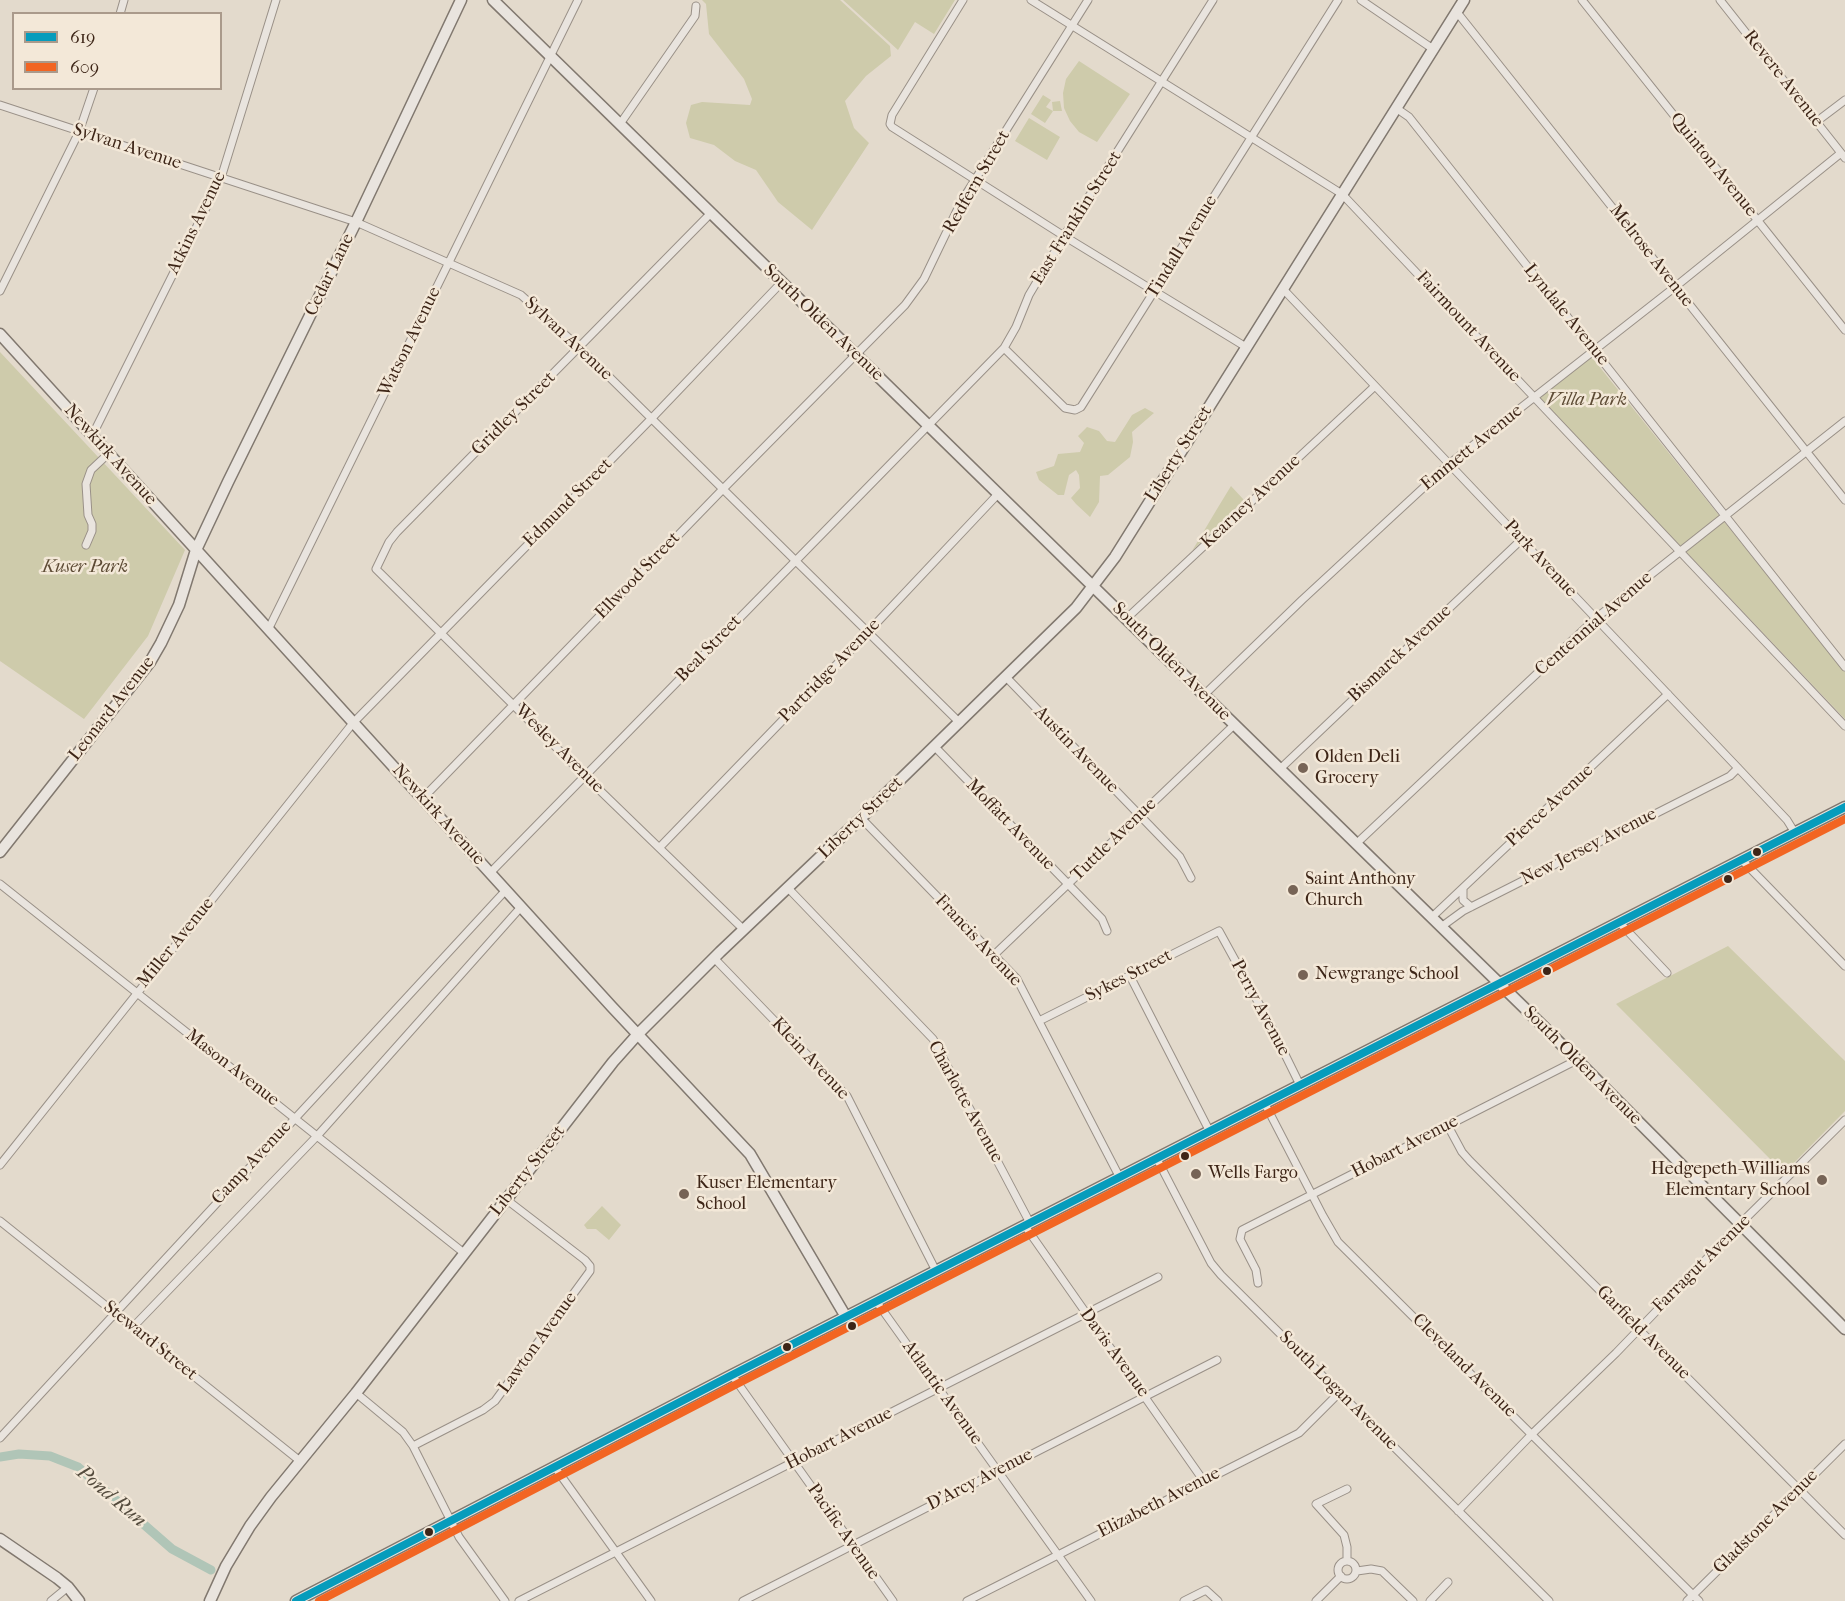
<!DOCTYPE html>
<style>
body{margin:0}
#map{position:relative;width:1845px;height:1601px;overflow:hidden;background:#e3dacc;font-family:"IM FELL French Canon",serif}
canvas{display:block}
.legend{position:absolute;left:12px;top:12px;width:210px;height:78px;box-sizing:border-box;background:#f3e8d8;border:2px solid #aa9a8b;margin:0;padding:8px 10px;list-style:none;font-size:18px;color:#3d2517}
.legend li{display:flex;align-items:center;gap:12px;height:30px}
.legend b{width:30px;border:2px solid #aa9a8b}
</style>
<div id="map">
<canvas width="1845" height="1601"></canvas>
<ul class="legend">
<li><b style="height:8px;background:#069cbc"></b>619</li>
<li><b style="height:8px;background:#f26522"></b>609</li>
</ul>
</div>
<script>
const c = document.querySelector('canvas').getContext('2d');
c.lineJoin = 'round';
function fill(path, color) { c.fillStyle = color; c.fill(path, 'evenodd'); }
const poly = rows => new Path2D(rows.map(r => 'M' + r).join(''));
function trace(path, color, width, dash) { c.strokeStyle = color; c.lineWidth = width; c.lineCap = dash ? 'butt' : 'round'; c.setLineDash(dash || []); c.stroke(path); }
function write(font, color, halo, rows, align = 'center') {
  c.font = font + ' "IM FELL French Canon",serif'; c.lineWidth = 5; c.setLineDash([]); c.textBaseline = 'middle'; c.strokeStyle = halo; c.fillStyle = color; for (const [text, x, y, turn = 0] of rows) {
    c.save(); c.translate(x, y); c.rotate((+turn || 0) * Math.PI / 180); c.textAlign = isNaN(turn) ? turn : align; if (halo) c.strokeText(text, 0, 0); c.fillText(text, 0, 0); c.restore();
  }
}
fill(poly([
 [702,0,840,0,890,46,891,56,866,76,845,101,854,128,869,143,812,230,778,202,756,170,735,161,714,145,690,138,686,123,691,105,702,102,750,105,752,99,744,79,709,34,706,4],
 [843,0,955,0,934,34,915,22,898,50],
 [1079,61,1130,94,1097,142,1079,132,1070,121,1064,108,1063,93,1066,79],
 [1043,95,1051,100,1046,107,1053,111,1052,102,1060,101,1062,111,1053,111,1045,123,1031,114],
 [1029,118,1060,137,1047,160,1015,141],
 [0,352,185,550,148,636,84,719,0,661],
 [1590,355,1845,672,1845,719,1540,398],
 [1145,408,1154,413,1132,432,1133,442,1130,457,1108,475,1100,476,1099,502,1090,517,1076,504,1071,498,1080,488,1079,475,1076,470,1069,475,1064,495,1058,495,1039,480,1036,472,1054,466,1058,454,1080,452,1084,443,1078,436,1087,427,1099,431,1107,441,1115,442,1132,415],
 [1231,486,1244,500,1192,551,1217,509],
 [1728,946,1845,1061,1845,1111,1784,1173,1616,1004],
 [602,1206,621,1225,609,1240,596,1229,587,1229,584,1225]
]), '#cecbab');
trace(poly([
 [0,1457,19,1454,50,1456,78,1467,172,1549,211,1570]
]), '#b0c5b7', 9);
const street = poly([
 [963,0,892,115,890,124,892,127,1064,236,1246,347],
 [1031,0,1342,194,1845,726],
 [1361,0,1433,49],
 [1582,0,1845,330],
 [1720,0,1845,158],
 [1456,11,1845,500],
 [120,14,124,0],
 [0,105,356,222,521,295,580,348,960,723],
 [1396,108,1409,117,1845,667],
 [1816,122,1845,100],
 [620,124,695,16,696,6],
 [711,213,397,532,389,542,376,569,585,776,743,929],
 [1283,289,1738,768,1787,820,1795,833],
 [0,291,79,132,94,88],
 [1004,348,1065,408,1075,410,1081,407,1338,0],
 [92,436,221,178,276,0],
 [86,545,92,531,92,524,88,515,86,484,91,470,108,454],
 [1127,618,1375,386],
 [268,630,578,0],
 [1006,677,1180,857,1191,878],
 [1204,695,1302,600,1449,464,1675,287,1841,153],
 [935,747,1102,919,1107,931],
 [1280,769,1521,540],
 [423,798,723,489,905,305,924,279,961,202,1088,0],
 [861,818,1017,979,1120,1178],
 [1357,843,1596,618,1845,421],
 [660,847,868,632,999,493],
 [1742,860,1845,966],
 [490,873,1004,348,1016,327,1029,295,1064,236,1213,0],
 [0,884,464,1253],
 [787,887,933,1039,1030,1223],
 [1463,888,1463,900,1471,907],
 [1431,918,1668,694],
 [1620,923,1667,973],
 [1441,927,1463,911,1730,776,1738,768],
 [994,955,1234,725],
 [714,958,847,1096,936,1271],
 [1130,976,1210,1132],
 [1039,1021,1219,931,1269,1022,1300,1085],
 [1265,1104,1323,1216,1338,1242,1699,1601],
 [1448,1126,1462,1152,1470,1161,1845,1535],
 [1157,1159,1211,1263,1221,1275,1549,1601],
 [0,1165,353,723,651,419,781,283],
 [0,1221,300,1461],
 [1025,1226,1203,1480],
 [1258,1283,1256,1270,1240,1239,1242,1230,1577,1060],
 [876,1301,1091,1601],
 [133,1327,318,1135,521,907],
 [732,1375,893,1601],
 [356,1393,403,1432,413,1446,459,1537,505,1601],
 [0,1438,506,890],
 [413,1446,483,1410,495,1401,590,1271,590,1266,585,1260,507,1200],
 [554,1466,651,1601],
 [1458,1511,1532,1434,1616,1353,1740,1224,1845,1120],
 '1338 1570a9 9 0 1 1 18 0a9 9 0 1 1-18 0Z',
 [1347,1561,1347,1547,1344,1535,1316,1504,1347,1489],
 [1357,1571,1371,1569,1382,1571,1413,1601],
 [51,1601,68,1587],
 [519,1601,1158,1277],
 [743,1601,1217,1360],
 [967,1601,1299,1433,1340,1392],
 [1184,1601,1206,1590,1218,1601],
 [1316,1601,1341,1576],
 [1430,1601,1448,1582],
 [1687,1601,1845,1444]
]);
const secondary = poly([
 [493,0,1549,1032,1845,1329],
 [0,334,612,1007,750,1154,846,1317],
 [0,852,150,662,161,643,179,605,196,550,228,482,356,222,461,0],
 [0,1539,57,1578,68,1587,79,1601],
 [210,1601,226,1566,250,1526,271,1497,356,1393,613,1062,638,1034,720,952,861,818,1076,608,1115,557,1464,0],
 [296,1601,732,1375,1845,807]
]);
trace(street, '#999087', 9);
trace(secondary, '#81786f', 13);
trace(street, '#e9e4de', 7);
trace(secondary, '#e9e4de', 10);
trace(poly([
 [296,1601,732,1375,1845,807]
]), '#069cbc', 8);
trace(poly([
 [319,1601,737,1384,1845,819]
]), '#f26522', 8);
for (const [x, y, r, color] of [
 [1303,768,6,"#776456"],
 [1757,852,5,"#3d2517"],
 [1728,879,5,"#3d2517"],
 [1293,890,6,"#776456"],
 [1547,971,5,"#3d2517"],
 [1303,975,6,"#776456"],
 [1185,1156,5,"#3d2517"],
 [1196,1174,6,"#776456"],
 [1822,1180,6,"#776456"],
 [684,1194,6,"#776456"],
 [852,1326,5,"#3d2517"],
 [787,1347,5,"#3d2517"],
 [429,1532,5,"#3d2517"]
]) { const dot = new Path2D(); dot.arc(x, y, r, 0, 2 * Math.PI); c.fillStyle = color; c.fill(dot); trace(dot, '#f3e8d8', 2); }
write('18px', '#3d2517', '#f3e8d8', [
 ["Revere Avenue",1783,79,52],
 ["Sylvan Avenue",127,147,18],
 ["Quinton Avenue",1713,165,51],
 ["Redfern Street",977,182,-60],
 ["East Franklin Street",1077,218,-58],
 ["Atkins Avenue",197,223,-64],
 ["Tindall Avenue",1182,247,-58],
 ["Melrose Avenue",1651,256,52],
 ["Cedar Lane",330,275,-64],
 ["Lyndale Avenue",1566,315,51],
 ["South Olden Avenue",823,323,44],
 ["Fairmount Avenue",1468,327,47],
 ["Sylvan Avenue",568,339,43],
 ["Watson Avenue",410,342,-64],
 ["Gridley Street",514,414,-45],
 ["Emmett Avenue",1472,448,-39],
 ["Liberty Street",1179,454,-58],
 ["Newkirk Avenue",110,455,48],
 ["Kearney Avenue",1251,502,-43],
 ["Edmund Street",568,503,-45],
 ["Park Avenue",1540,559,47],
 ["Ellwood Street",638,576,-46],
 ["Centennial Avenue",1594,624,-41],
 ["Beal Street",709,649,-46],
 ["Bismarck Avenue",1400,654,-43],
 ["South Olden Avenue",1171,662,45],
 ["Partridge Avenue",830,671,-46],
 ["Leonard Avenue",112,709,-52],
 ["Wesley Avenue",559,749,45],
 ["Austin Avenue",1076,750,46],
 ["Pierce Avenue",1550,806,-43],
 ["Newkirk Avenue",438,815,48],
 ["Liberty Street",861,818,-44],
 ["Moffatt Avenue",1010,825,46],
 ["Tuttle Avenue",1114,840,-44],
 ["New Jersey Avenue",1589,847,-27],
 ["Francis Avenue",978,941,47],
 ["Miller Avenue",176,943,-51],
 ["Sykes Street",1129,976,-27],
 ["Perry Avenue",1260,1008,62],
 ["Klein Avenue",810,1059,47],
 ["South Olden Avenue",1582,1066,45],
 ["Mason Avenue",232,1068,38],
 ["Charlotte Avenue",965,1102,61],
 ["Hobart Avenue",1405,1147,-27],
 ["Camp Avenue",252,1163,-47],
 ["Liberty Street",528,1171,-52],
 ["Farragut Avenue",1702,1264,-45],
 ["Garfield Avenue",1643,1333,45],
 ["Steward Street",150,1341,39],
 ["Lawton Avenue",538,1343,-54],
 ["Davis Avenue",1114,1353,54],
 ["Cleveland Avenue",1464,1366,45],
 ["South Logan Avenue",1338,1391,45],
 ["Atlantic Avenue",942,1393,54],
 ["Hobart Avenue",839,1439,-27],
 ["D'Arcy Avenue",980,1480,-27],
 ["Elizabeth Avenue",1159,1503,-27],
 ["Gladstone Avenue",1766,1522,-45],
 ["Pacific Avenue",843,1532,55]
]);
write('italic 18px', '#5d4b35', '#f3e8d8', [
 ["Villa Park",1587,401],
 ["Kuser Park",85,568]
]);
write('18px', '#3d2517', '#f3e8d8', [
 ["Olden Deli",1315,758],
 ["Grocery",1315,779],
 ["Saint Anthony",1305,880],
 ["Church",1305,901],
 ["Newgrange School",1315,975],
 ["Hedgepeth-Williams",1810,1170,"right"],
 ["Elementary School",1810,1191,"right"],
 ["Wells Fargo",1208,1174],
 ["Kuser Elementary",696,1184],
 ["School",696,1205]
], 'left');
write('italic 20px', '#544b3d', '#f3e8d8', [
 ["Pond Run",111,1497,40]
]);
</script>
